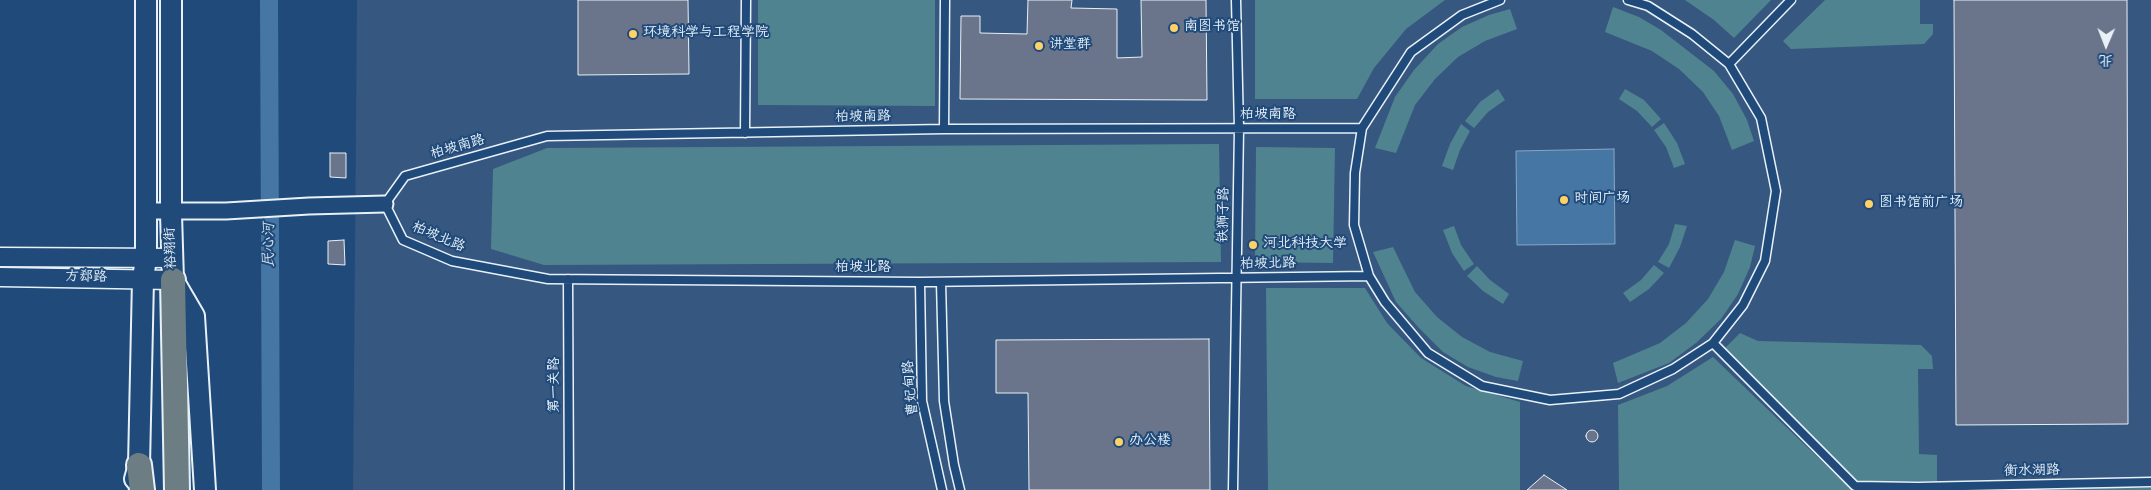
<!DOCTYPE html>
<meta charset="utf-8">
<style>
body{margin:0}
#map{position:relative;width:2151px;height:490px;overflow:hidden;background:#1f4a7a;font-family:Kalam,"LXGW WenKai TC",sans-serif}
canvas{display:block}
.north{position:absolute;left:2081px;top:20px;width:50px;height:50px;-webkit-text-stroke:4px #1f4a7a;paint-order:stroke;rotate:181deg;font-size:14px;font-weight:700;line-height:20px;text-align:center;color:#e8f1f8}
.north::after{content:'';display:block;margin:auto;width:18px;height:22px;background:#e8f1f8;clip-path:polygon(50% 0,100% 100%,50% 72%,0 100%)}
</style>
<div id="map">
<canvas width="2151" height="490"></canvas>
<div class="north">北</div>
</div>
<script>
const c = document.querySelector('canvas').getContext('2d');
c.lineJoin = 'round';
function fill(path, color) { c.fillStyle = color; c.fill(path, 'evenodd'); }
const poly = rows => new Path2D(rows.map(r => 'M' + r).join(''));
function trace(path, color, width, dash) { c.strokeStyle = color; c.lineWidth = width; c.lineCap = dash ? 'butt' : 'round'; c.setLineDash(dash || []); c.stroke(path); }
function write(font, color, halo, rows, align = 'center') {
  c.font = font + ' Kalam,"LXGW WenKai TC",sans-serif'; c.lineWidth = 4; c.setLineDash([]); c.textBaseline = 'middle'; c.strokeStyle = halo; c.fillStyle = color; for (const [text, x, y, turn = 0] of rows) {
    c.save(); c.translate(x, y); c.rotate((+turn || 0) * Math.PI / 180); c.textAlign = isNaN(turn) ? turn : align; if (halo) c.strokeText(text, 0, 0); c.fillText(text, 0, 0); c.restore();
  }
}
fill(poly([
 [357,0,2151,0,2151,490,353,490]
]), '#36577f');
fill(poly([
 [758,0,935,0,935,106,758,105],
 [1255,0,1445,0,1406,29,1374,68,1357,99,1255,99],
 [1685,0,1771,0,1734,38,1714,20],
 [1825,0,1920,0,1920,24,1933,24,1933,34,1924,44,1791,49,1783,41],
 [1613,7,1639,17,1661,30,1714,71,1733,94,1747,120,1754,141,1732,150,1719,116,1703,92,1679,69,1652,51,1605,32],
 [1510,9,1517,29,1485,41,1458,57,1435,79,1415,105,1396,153,1375,148,1395,97,1414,70,1438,44,1462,27,1489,15],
 [1498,89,1505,100,1488,112,1474,128,1465,121,1480,102],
 [1625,89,1644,100,1661,119,1652,127,1637,111,1619,99],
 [1664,123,1677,143,1685,164,1674,168,1666,147,1654,130],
 [1461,124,1470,131,1460,150,1453,170,1442,166,1450,144],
 [1219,144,1221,262,544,265,491,249,493,169,547,148],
 [1256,147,1335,148,1333,263,1255,262],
 [1675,224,1687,226,1680,247,1669,268,1658,262,1669,244],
 [1454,226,1461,245,1474,264,1464,271,1452,253,1443,230],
 [1735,240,1755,246,1750,267,1738,294,1721,319,1696,343,1669,363,1618,383,1613,363,1660,343,1686,323,1708,299,1724,272],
 [1393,247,1415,292,1437,317,1462,337,1490,352,1523,361,1518,381,1496,377,1468,367,1443,352,1418,327,1396,302,1373,252],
 [1654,265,1664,273,1649,289,1630,302,1623,293,1641,280],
 [1477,266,1490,280,1509,294,1503,304,1483,291,1467,276],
 [1365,288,1387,323,1421,358,1466,386,1520,402,1520,490,1268,490,1266,288],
 [1740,333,1758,341,1921,345,1932,356,1933,369,1918,369,1919,454,1937,455,1937,481,1858,482,1725,348],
 [1713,357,1852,490,1619,490,1618,405,1667,386],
 [2151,488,2151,490,1928,489]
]), '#508390');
const water = poly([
 [1614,149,1615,244,1517,245,1516,151,1614,149]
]);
fill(water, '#4676a3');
trace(water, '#87a7c5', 1);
trace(poly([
 [269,0,271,490]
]), '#4676a3', 18);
const building = poly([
 [578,0,688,0,689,74,578,75,578,0],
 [1028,0,1072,0,1071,8,1117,9,1117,58,1142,57,1141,0,1206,0,1207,100,960,99,961,16,980,16,980,33,1027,34,1028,0],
 [1954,0,2127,0,2128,424,1956,425,1954,0],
 [330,153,346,153,346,178,330,177,330,153],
 [344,240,345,265,328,264,328,241,344,240],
 [1209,339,1210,490,1029,490,1028,393,996,393,996,340,1209,339],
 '1586 436a6 6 0 1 1 12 0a6 6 0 1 1-12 0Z',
 [1544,475,1567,490,1527,490,1544,475]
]);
fill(building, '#6a748a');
trace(building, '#e8f1f8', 1);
const service = poly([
 [1500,0,1462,15,1411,52,1362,128,1355,173,1354,225,1369,276,1385,302,1428,353,1482,386,1550,400,1619,394,1673,369,1713,343,1743,305,1765,261,1776,191,1761,118,1729,64,1692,34,1648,6,1628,0],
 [1729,64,1791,0],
 [1362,128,944,129,547,136,405,176,385,204,403,240,452,261,548,279,920,282,1369,276],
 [944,129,945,0],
 [745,133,746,0],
 [568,279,569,490],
 [920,282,922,401,942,490],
 [941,282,944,401,954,465,960,490],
 [1713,343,1855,486,1918,487],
 [1233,490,1239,129,1236,0],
 [1918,490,1918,487,2151,482]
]);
const minor = poly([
 [146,211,226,211,309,206,385,204]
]);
const tertiary = poly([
 [0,257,172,258],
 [0,277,173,280]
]);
const secondary = poly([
 [171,0,171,214,173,280,194,316,205,490],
 [135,479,139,465,143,279,146,258,146,0]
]);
const trunk = poly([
 [173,280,177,490],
 [139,465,142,490]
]);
trace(service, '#e8f1f8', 11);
trace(minor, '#e8f1f8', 19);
trace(tertiary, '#e8f1f8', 21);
trace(secondary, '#e8f1f8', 24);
trace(trunk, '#e8f1f8', 28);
trace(service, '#1f4a7a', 8);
trace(minor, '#1f4a7a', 15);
trace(tertiary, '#1f4a7a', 18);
trace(secondary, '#1f4a7a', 20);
trace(trunk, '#6c7e84', 24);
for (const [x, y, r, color] of [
 [1174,28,5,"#ffd166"],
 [633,34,5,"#ffd166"],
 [1039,46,5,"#ffd166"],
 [1564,200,5,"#ffd166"],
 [1869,204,5,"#ffd166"],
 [1253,245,5,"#ffd166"],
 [1119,442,5,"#ffd166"]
]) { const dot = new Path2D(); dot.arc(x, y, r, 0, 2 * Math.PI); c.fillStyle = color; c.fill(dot); trace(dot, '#1f4a7a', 2); }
write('14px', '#e8f1f8', '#1f4a7a', [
 ["南图书馆",1184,28],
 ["环境科学与工程学院",643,34],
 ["讲堂群",1049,46],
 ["时间广场",1574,200],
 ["图书馆前广场",1879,204],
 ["河北科技大学",1263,245],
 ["办公楼",1129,442]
], 'left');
write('14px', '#e8f1f8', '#1f4a7a', [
 ["柏坡南路",1268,116],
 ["柏坡南路",863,118,-1],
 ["柏坡南路",458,148,-16],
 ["铁狮子路",1225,215,-89],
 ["柏坡北路",438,238,23],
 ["裕翔街",172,248,-92],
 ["柏坡北路",1268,265,-1],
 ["柏坡北路",863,269],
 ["方郄路",86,278,1],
 ["第一关路",556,385,-90],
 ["曹妃甸路",912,388,-95],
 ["衡水湖路",2032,472,-1]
]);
write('italic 15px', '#d0dfeb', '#1f4a7a', [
 ["民心河",270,245,-90]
]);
</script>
